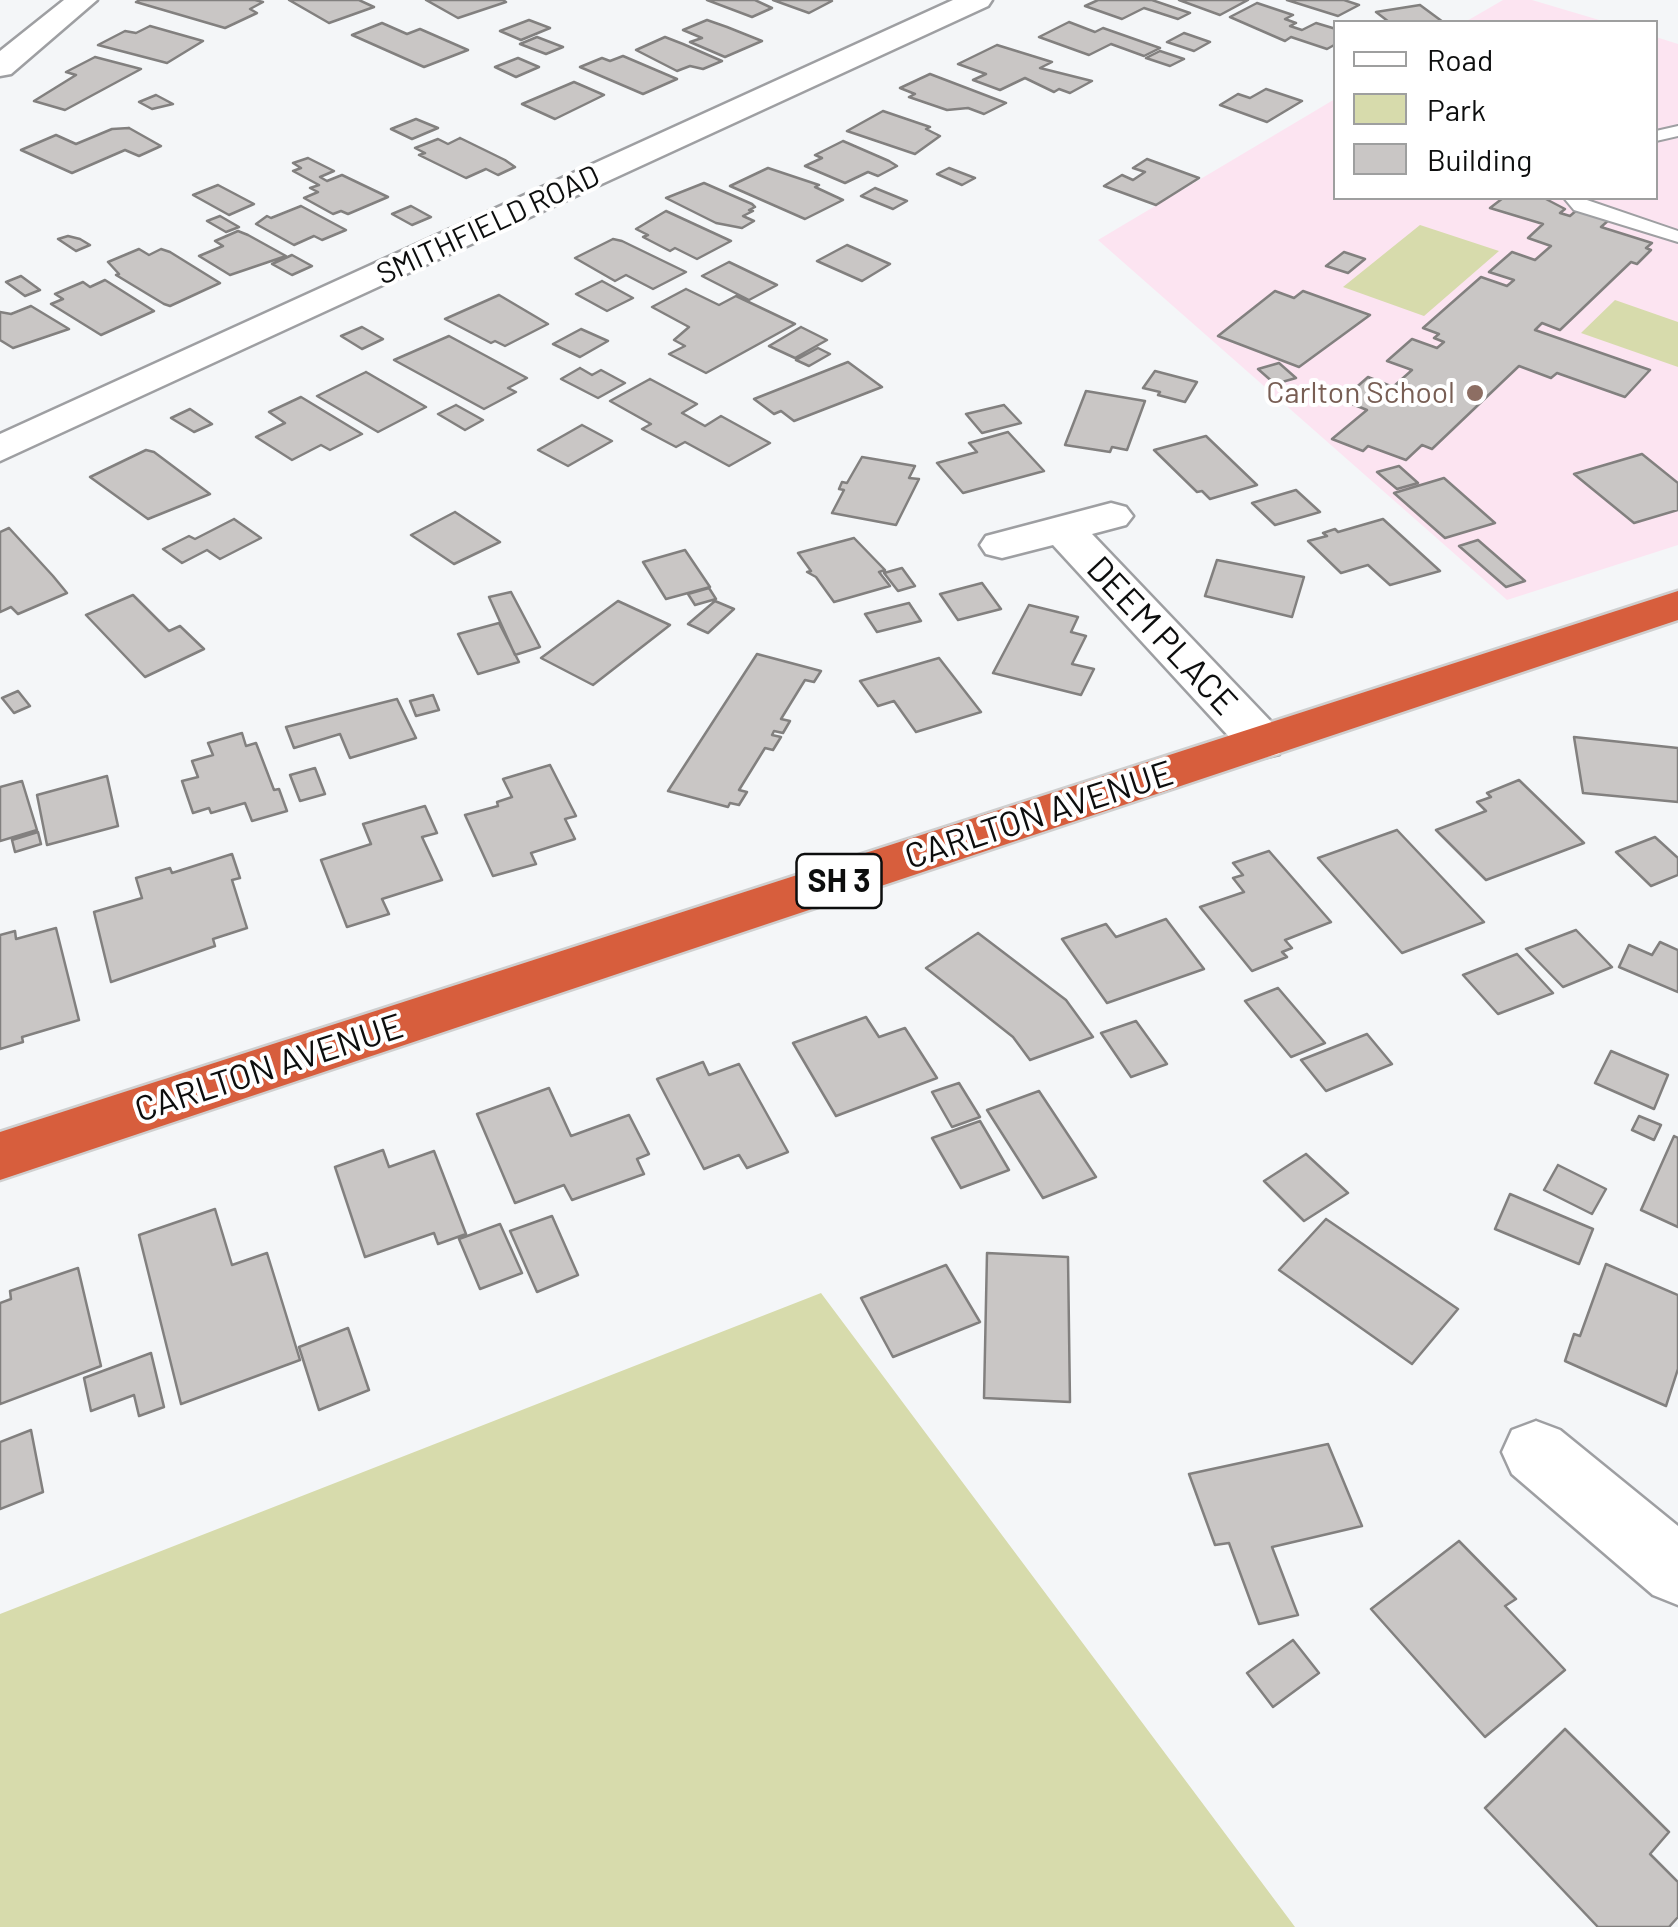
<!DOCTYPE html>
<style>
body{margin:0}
#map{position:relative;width:1678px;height:1927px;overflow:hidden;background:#f4f6f8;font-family:Barlow,sans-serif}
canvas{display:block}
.legend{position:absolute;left:1333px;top:20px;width:325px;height:180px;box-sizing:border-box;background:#fff;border:2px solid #9e9f9f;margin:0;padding:12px 18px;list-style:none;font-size:30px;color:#0d0e0e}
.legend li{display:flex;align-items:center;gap:20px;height:50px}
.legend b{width:50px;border:2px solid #9e9f9f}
</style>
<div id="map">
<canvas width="1678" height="1927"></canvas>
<ul class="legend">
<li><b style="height:12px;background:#fff"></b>Road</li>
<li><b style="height:28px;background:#d7dbac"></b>Park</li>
<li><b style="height:28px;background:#c9c6c5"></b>Building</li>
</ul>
</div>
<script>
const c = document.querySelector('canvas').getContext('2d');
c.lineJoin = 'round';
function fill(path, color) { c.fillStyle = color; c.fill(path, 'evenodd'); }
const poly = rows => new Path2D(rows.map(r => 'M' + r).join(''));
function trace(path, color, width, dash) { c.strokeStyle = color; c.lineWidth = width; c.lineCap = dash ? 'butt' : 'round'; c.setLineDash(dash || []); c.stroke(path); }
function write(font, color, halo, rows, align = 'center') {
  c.font = font + ' Barlow,sans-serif'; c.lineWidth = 8; c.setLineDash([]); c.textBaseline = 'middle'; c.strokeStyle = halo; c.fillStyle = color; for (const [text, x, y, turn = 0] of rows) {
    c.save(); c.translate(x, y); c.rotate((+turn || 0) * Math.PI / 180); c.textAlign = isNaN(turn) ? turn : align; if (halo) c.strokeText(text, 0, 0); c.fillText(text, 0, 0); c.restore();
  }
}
fill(poly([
 [1503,0,1532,0,1606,22,1465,22],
 [1656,37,1678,44,1678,545,1507,600,1098,240,1335,99,1336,198,1656,198]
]), '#fce4f1');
fill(poly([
 [1420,225,1499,251,1424,316,1343,287],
 [1615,300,1678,322,1678,367,1581,333],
 [821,1293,1295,1927,0,1927,0,1614]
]), '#d7dbac');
const building = poly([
 [140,0,255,0,263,2,250,9,257,13,225,28,136,2,140,0],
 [289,0,359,0,374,7,329,23,289,0],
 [426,0,503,0,506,2,458,18,426,0],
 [707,0,755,0,772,8,752,17,707,0],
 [773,0,830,0,832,1,809,13,773,0],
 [1098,0,1152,0,1190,13,1178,19,1144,8,1122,19,1085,6,1098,0],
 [1179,0,1248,0,1220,15,1179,0],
 [1287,0,1344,0,1359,5,1338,16,1287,0],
 [1257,3,1293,15,1285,19,1296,23,1290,26,1302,30,1316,23,1336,29,1336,44,1327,49,1291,37,1285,41,1230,17,1257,3],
 [1420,5,1443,22,1389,22,1376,12,1420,5],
 [529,20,550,28,521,40,500,31,529,20],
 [707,20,727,27,762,41,725,57,690,42,702,38,683,30,707,20],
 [1069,22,1095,32,1103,28,1160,48,1144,56,1111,44,1089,55,1039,37,1069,22],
 [382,23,407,34,420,29,468,50,424,67,352,35,382,23],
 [150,26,203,41,167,63,98,45,125,31,136,33,150,26],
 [1184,33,1210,42,1194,51,1167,42,1184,33],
 [537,37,563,47,546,54,520,44,537,37],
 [665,37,683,44,722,61,703,69,690,66,677,71,636,50,665,37],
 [997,45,1052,62,1040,68,1092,81,1070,93,1059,89,1054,92,1025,78,1000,90,973,80,986,74,958,64,997,45],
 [1160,51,1184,59,1170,66,1146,58,1160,51],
 [623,56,677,79,643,94,580,67,602,58,610,61,623,56],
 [95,57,141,69,65,110,34,101,76,75,66,72,95,57],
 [518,58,539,67,516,77,495,67,518,58],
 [930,74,1006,103,984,114,968,108,947,110,909,97,915,94,900,88,930,74],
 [574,82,604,95,555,119,522,104,574,82],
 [1266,89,1302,101,1267,122,1220,105,1238,94,1250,98,1266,89],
 [156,95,173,104,152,109,139,102,156,95],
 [883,111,930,127,926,129,940,136,915,154,847,131,883,111],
 [416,119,438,128,412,139,391,129,416,119],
 [129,128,161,146,139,156,125,150,72,173,21,150,56,135,76,144,112,129,129,128],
 [460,138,505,160,515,167,498,175,486,169,466,178,419,155,425,153,415,148,438,139,448,144,460,138],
 [843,141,889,161,897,166,878,176,868,172,845,183,805,166,822,158,815,155,843,141],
 [308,158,334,171,320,177,327,181,342,175,388,197,348,214,341,211,333,214,304,198,318,192,310,188,319,185,293,171,301,168,293,163,308,158],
 [1147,159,1199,178,1156,205,1104,186,1122,175,1133,180,1145,172,1133,168,1147,159],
 [768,168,819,185,815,187,843,200,805,219,730,186,768,168],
 [949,168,975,178,962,185,937,174,949,168],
 [704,183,752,204,755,207,749,210,753,211,743,216,754,221,742,228,716,223,666,198,704,183],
 [218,185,254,204,229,215,193,195,218,185],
 [875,188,907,201,893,209,861,196,875,188],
 [1503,198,1544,198,1565,209,1560,213,1570,216,1578,209,1610,219,1601,227,1652,243,1646,248,1651,250,1637,264,1631,262,1560,330,1542,323,1535,330,1650,370,1625,397,1557,373,1551,378,1519,366,1432,449,1422,445,1406,460,1368,446,1363,451,1332,439,1367,410,1342,400,1368,377,1393,387,1412,370,1387,361,1412,339,1437,348,1444,342,1434,338,1439,334,1423,328,1481,277,1507,286,1514,280,1489,272,1512,252,1535,260,1551,246,1528,238,1543,224,1490,208,1503,198],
 [301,206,346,230,322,240,314,236,294,245,256,224,267,216,271,218,301,206],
 [411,206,431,217,412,225,392,214,411,206],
 [666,211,731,241,697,259,675,248,670,251,643,237,648,235,636,229,666,211],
 [220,216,239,227,226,232,207,221,220,216],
 [238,231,248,235,286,256,230,275,199,256,223,246,215,241,238,231],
 [68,236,80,239,90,245,76,251,58,239,68,236],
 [613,239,622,241,686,272,653,289,626,275,615,281,575,258,613,239],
 [847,245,890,264,862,281,817,261,847,245],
 [139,249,149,255,161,249,170,252,220,283,170,306,164,304,116,275,119,274,108,262,139,249],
 [1344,252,1365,259,1348,273,1326,266,1344,252],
 [292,255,312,266,292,275,272,264,292,255],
 [729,262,777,285,749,300,702,276,729,262],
 [21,276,40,290,25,296,6,282,21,276],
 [105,280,154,311,101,335,51,304,63,299,55,294,83,282,90,287,105,280],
 [602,281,633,298,607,311,576,294,602,281],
 [686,289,719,305,736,296,795,324,706,373,669,354,685,346,674,340,689,327,652,307,686,289],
 [1275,291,1294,298,1303,291,1370,315,1299,367,1218,336,1275,291],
 [499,295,548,324,505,346,495,341,491,343,445,319,499,295],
 [31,306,69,329,13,348,0,340,0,312,11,314,31,306],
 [362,327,383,339,362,349,341,336,362,327],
 [801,327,827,340,795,358,769,346,801,327],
 [581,329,608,341,580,357,553,344,581,329],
 [449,336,527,378,508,388,516,392,484,409,394,360,449,336],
 [818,348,830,354,809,366,796,360,818,348],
 [848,362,882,387,794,421,781,411,774,414,754,399,848,362],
 [1279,363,1296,378,1275,384,1258,369,1279,363],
 [580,368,592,375,601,370,625,383,598,398,561,379,580,368],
 [1155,371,1197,382,1185,402,1158,395,1160,392,1143,388,1155,371],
 [366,372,426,407,378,432,317,396,366,372],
 [650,379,697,404,682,413,705,426,721,416,770,443,729,466,685,442,676,447,642,429,651,424,610,401,650,379],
 [1086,391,1145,401,1127,450,1112,447,1110,452,1065,445,1086,391],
 [301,397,362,434,330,450,321,445,292,460,256,437,285,423,269,412,301,397],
 [456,405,483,420,465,430,438,414,456,405],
 [1004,405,1021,423,982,433,966,414,1004,405],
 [190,409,212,424,194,432,171,418,190,409],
 [582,425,612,441,568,466,538,450,582,425],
 [1008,432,1044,471,963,493,937,463,977,452,969,443,1008,432],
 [1206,436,1257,485,1210,499,1202,491,1197,492,1154,450,1206,436],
 [146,450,154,452,210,494,148,519,90,477,146,450],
 [1642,454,1678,483,1678,510,1634,523,1574,474,1642,454],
 [862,457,915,466,909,478,919,479,896,525,832,513,844,490,839,489,842,482,847,483,862,457],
 [1399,466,1418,483,1397,489,1377,472,1399,466],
 [1444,478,1495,523,1445,538,1394,493,1444,478],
 [1296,490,1320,512,1275,525,1252,503,1296,490],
 [455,512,500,542,454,564,411,535,455,512],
 [234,519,261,538,220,559,207,550,182,563,163,549,189,536,195,539,234,519],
 [1383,519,1440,571,1390,585,1368,565,1341,573,1308,541,1327,536,1323,533,1335,529,1338,532,1383,519],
 [9,528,53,576,67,593,18,614,11,607,0,612,0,532,9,528],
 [854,538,885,570,879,572,890,586,834,602,816,577,807,572,811,571,798,553,854,538],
 [1478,540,1525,581,1506,587,1459,546,1478,540],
 [685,550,710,587,666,599,643,562,685,550],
 [1217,560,1304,577,1292,617,1205,596,1217,560],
 [902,568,915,586,898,591,884,573,902,568],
 [982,583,1001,609,958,620,940,594,982,583],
 [709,588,716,599,695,605,688,594,709,588],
 [511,592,540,647,515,655,489,597,511,592],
 [133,595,169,631,180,626,204,649,145,677,86,615,133,595],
 [618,601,670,625,593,685,541,658,618,601],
 [715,601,734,609,708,633,688,624,715,601],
 [909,603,921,621,877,632,865,614,909,603],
 [1029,605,1078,617,1071,632,1086,636,1072,664,1094,669,1081,695,993,673,1029,605],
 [499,623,519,662,478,674,458,634,499,623],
 [757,654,821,671,814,682,805,680,781,719,790,721,783,733,774,731,772,735,781,737,773,750,765,748,739,790,747,792,739,805,730,803,728,807,668,791,757,654],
 [939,658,981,712,916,732,894,701,878,706,860,681,939,658],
 [18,691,30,706,14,713,2,698,18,691],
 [433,695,439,710,416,716,410,701,433,695],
 [397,699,416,738,350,758,340,734,294,748,286,727,397,699],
 [242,733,246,746,256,743,274,790,279,789,287,811,252,821,245,803,211,813,209,808,193,813,182,781,198,777,192,761,213,755,208,743,242,733],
 [1574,737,1678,748,1678,802,1583,793,1574,737],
 [550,765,576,816,565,819,575,839,531,853,536,864,493,876,465,815,498,806,497,802,512,797,503,779,550,765],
 [315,768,325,794,300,801,290,775,315,768],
 [107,776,118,826,47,845,37,795,107,776],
 [1519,780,1584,843,1486,880,1436,830,1486,811,1477,802,1491,797,1487,793,1519,780],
 [22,781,37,830,0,841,0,787,22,781],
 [425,806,437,833,422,837,442,880,382,899,389,914,347,927,321,860,371,844,363,824,425,806],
 [1397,830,1484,922,1402,953,1318,858,1397,830],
 [38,832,41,844,15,852,12,840,38,832],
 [1655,837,1678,858,1678,875,1651,886,1616,852,1655,837],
 [1269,851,1331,922,1285,940,1292,948,1282,952,1287,957,1252,971,1200,907,1244,892,1233,878,1243,875,1233,863,1269,851],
 [232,854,240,878,232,880,247,928,213,939,215,946,111,982,94,912,142,898,136,878,170,868,172,873,232,854],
 [1166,919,1204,969,1107,1003,1062,939,1106,924,1116,937,1166,919],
 [56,928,79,1020,22,1037,23,1042,0,1049,0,935,15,931,16,939,56,928],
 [1576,930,1612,967,1563,987,1526,949,1576,930],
 [978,933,1066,1000,1093,1037,1030,1060,1013,1037,926,968,978,933],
 [1660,942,1678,950,1678,992,1619,967,1629,945,1652,955,1660,942],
 [1517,954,1553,993,1498,1014,1463,975,1517,954],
 [1278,988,1325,1043,1291,1057,1245,1001,1278,988],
 [866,1017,879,1037,905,1028,937,1078,836,1116,793,1043,866,1017],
 [1136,1021,1167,1064,1131,1077,1101,1033,1136,1021],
 [1367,1034,1392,1064,1326,1091,1301,1060,1367,1034],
 [1611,1051,1668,1075,1654,1109,1595,1083,1611,1051],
 [703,1062,709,1075,739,1064,788,1152,747,1168,739,1155,704,1169,657,1079,703,1062],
 [959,1083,980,1117,952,1127,932,1092,959,1083],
 [549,1088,571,1136,629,1115,649,1154,637,1159,644,1174,572,1200,564,1185,515,1203,477,1114,549,1088],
 [1039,1091,1096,1177,1043,1198,987,1110,1039,1091],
 [1639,1116,1661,1125,1654,1140,1632,1130,1639,1116],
 [980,1121,1009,1170,961,1188,932,1138,980,1121],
 [1674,1136,1678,1138,1678,1227,1641,1210,1674,1136],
 [383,1150,389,1167,434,1151,466,1234,438,1244,434,1233,365,1257,335,1167,383,1150],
 [1306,1154,1348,1193,1304,1221,1264,1181,1306,1154],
 [1558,1165,1606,1189,1592,1214,1544,1190,1558,1165],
 [1510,1194,1593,1229,1579,1264,1495,1229,1510,1194],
 [215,1209,232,1265,267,1253,300,1360,181,1404,139,1235,215,1209],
 [552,1216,578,1275,537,1292,510,1231,552,1216],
 [1326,1219,1458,1309,1412,1364,1279,1270,1326,1219],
 [500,1224,522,1273,480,1289,459,1239,500,1224],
 [987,1253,1068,1257,1070,1402,984,1398,987,1253],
 [1606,1264,1678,1295,1678,1369,1666,1406,1565,1361,1574,1334,1580,1336,1606,1264],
 [946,1265,980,1322,893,1357,861,1298,946,1265],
 [78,1268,101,1366,0,1404,0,1303,11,1299,10,1291,78,1268],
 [348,1328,369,1390,319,1410,299,1347,348,1328],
 [151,1353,164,1407,139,1416,134,1395,91,1411,84,1378,151,1353],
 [31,1430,43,1492,0,1509,0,1442,31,1430],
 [1328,1444,1362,1526,1272,1547,1298,1615,1259,1624,1229,1543,1215,1545,1189,1474,1328,1444],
 [1459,1541,1516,1599,1505,1606,1565,1670,1485,1737,1371,1609,1459,1541],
 [1293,1640,1319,1673,1273,1707,1247,1673,1293,1640],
 [1565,1729,1669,1832,1650,1854,1678,1882,1678,1917,1669,1927,1598,1927,1485,1808,1565,1729]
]);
fill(building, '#c9c6c5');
trace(building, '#82807f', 2.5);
const lane = poly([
 [1678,126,1678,136,1656,141,1656,131,1678,126],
 [1564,198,1581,198,1678,231,1678,242,1574,210,1564,198]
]);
const street = poly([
 [64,0,97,0,11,74,0,76,0,51,64,0],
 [953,0,992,0,988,6,0,461,0,434,953,0],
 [1111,503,1126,507,1133,516,1126,525,1092,534,1279,730,1287,742,1279,754,1262,758,1245,754,1053,545,1002,558,986,554,980,545,986,536,1111,503],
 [1536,1421,1560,1430,1678,1526,1678,1605,1653,1595,1512,1474,1502,1452,1512,1430,1536,1421]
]);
const highway = poly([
 [1678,591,1678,620,0,1180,0,1132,1678,591]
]);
trace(lane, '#9e9fa2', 4);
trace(street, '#9e9fa2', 5);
trace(highway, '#cfcfcf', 5);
fill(lane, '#fff');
fill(street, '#fff');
fill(highway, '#d75e3d');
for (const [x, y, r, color] of [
 [1475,393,10,"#8d6e63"]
]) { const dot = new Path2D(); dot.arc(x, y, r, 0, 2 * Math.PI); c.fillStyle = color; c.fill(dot); trace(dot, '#fff', 4); }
write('30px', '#0d0e0e', '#fff', [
 ["SMITHFIELD ROAD",488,225,-25]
]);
write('30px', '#785e54', '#fff', [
 ["Carlton School",1455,393]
], 'right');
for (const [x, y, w] of [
 [839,881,85]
]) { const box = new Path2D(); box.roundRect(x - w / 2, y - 27, w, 54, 8); c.fillStyle = '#fff'; c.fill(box); trace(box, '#0d0e0e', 2.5); }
write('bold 32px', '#0d0e0e', null, [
 ["SH 3",839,881]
]);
write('35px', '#0d0e0e', '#fff', [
 ["DEEM PLACE",1162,636,47],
 ["CARLTON AVENUE",1039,815,-18],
 ["CARLTON AVENUE",269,1068,-18]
]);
</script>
